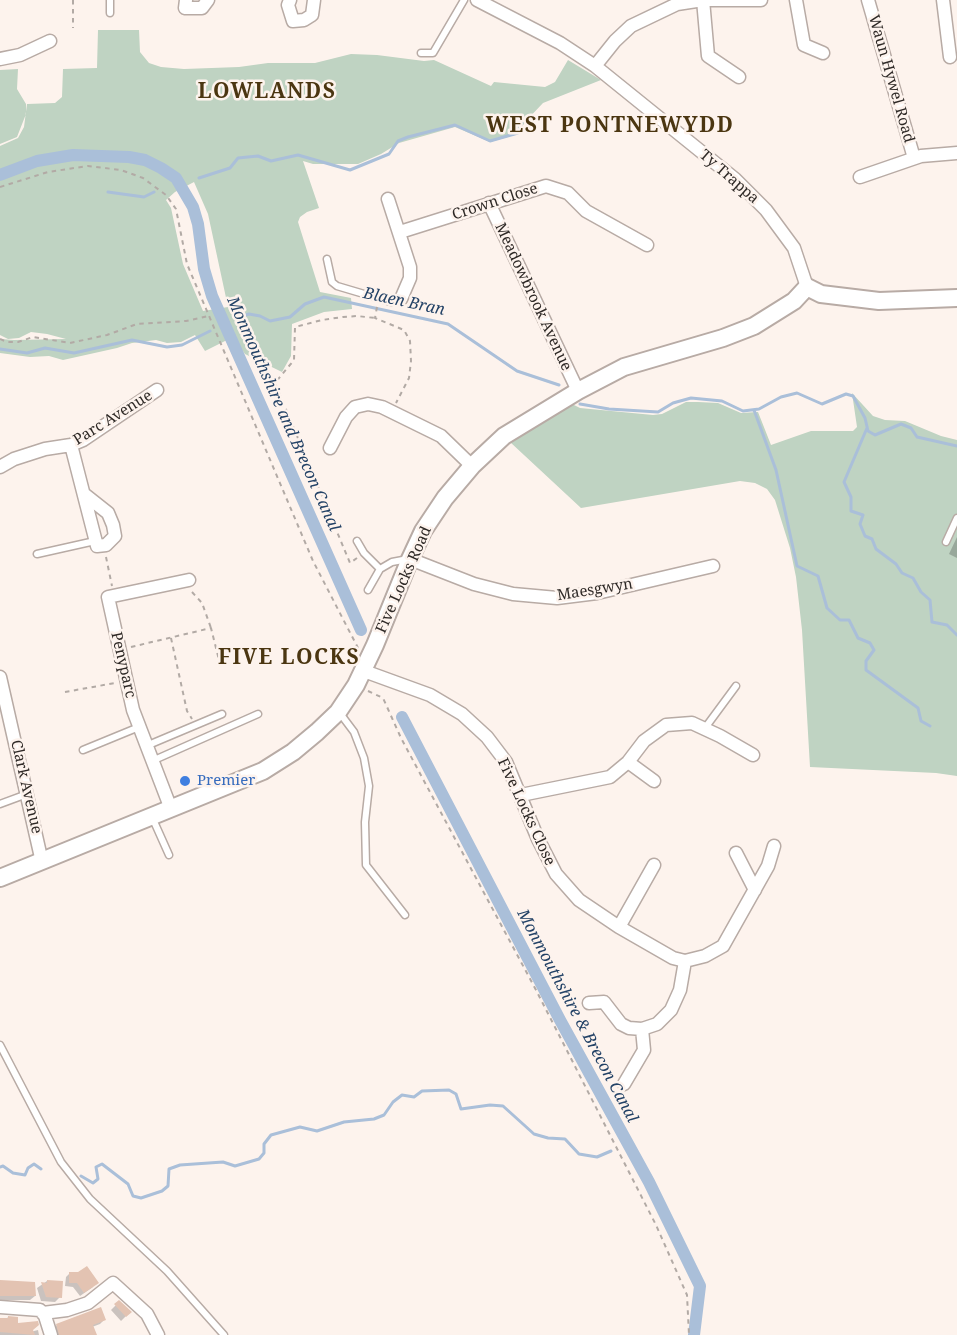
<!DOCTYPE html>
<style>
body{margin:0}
canvas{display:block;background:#fdf3ed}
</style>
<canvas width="957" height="1335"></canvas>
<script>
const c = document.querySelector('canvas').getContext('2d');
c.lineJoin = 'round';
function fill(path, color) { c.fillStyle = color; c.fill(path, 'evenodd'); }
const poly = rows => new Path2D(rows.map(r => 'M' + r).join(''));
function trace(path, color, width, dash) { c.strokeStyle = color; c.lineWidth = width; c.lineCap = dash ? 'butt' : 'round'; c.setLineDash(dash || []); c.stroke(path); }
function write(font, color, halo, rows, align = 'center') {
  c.font = font + ' "Noto Serif",serif'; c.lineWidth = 5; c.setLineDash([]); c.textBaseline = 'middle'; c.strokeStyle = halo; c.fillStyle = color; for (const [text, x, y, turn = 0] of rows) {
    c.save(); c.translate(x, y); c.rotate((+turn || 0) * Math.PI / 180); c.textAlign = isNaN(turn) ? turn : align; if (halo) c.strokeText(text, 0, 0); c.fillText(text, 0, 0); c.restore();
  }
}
fill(poly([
 [98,30,139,30,140,52,149,63,161,67,184,69,239,67,268,63,315,63,351,54,377,55,424,61,434,60,491,86,494,82,545,87,555,82,568,60,601,80,543,103,525,122,518,134,490,142,455,127,399,143,381,154,358,164,313,164,303,161,319,208,307,212,300,217,298,222,320,292,351,298,352,309,324,312,292,324,291,356,282,372,245,354,233,337,205,351,195,335,181,342,167,343,156,340,132,343,117,348,63,360,49,356,30,357,0,353,0,339,14,340,66,339,47,334,31,332,19,338,8,339,0,335,0,146,18,138,24,127,27,104,55,103,62,97,63,69,97,68],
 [194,182,208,214,228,307,203,311,183,264,171,208,166,200,175,192],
 [18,69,17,89,26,104,26,114,17,137,0,144,0,70],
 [852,393,873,416,885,420,905,421,941,436,957,440,957,776,936,773,810,767,802,630,796,577,790,548,775,500,767,489,755,483,740,481,581,508,510,442,572,404,580,408,653,415,662,414,686,402,698,402,718,403,741,413,758,412,771,445,811,431,853,431,857,427]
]), '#bfd3c2');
fill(poly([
 [957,537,957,558,949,554],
 [70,1273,93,1287,80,1296,73,1287,65,1286,66,1277],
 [47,1281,60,1297,55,1302,41,1301,37,1288],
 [0,1282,35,1296,30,1300,0,1300],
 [119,1302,130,1312,121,1321,111,1310],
 [8,1317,16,1324,30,1332,38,1330,39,1335,0,1335,0,1319,6,1320],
 [104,1320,100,1324,92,1327,95,1335,55,1335,53,1329,57,1325]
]), '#0003');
trace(poly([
 [199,178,230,168,238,158,258,156,271,161,298,155,350,170,389,154,398,141,408,137,455,125,490,141,518,133,523,120],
 [108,192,144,197,154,192],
 [235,318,249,314,260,316,270,321,290,317,305,304,324,297,448,324,517,371,559,385],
 [0,349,27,353,45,348,74,353,132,340,167,347,182,345,210,331],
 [580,404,609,409,658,412,673,403,691,398,722,401,743,411,759,409,781,397,797,393,822,404,846,394,853,396,865,418,868,431,875,435,901,424,911,428,917,437,957,446],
 [754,410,776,470,797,566,818,576,827,608,840,620,849,620,858,638,870,643,874,650,866,661,866,670,918,708,921,721,930,726],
 [867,428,844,482,851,497,851,511,863,515,860,524,865,536,872,539,876,549,896,564,902,573,913,578,921,592,930,600,932,622,947,625,957,635],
 [0,1167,3,1166,13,1173,25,1175,28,1168,34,1164,41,1169],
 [81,1176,93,1183,98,1179,96,1167,102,1164,128,1184,133,1196,141,1198,162,1191,168,1186,169,1169,180,1165,223,1162,235,1166,259,1159,264,1153,264,1144,271,1135,300,1127,317,1131,344,1122,374,1119,384,1115,393,1102,402,1095,414,1097,422,1091,449,1090,456,1094,461,1109,490,1105,503,1106,534,1134,548,1138,565,1139,579,1154,597,1157,611,1151]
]), '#aabfd9', 3);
trace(poly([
 [0,175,37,161,73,155,129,157,145,160,161,168,176,178,193,207,198,224,204,269,212,296,361,630],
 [402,717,560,1020,649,1182,700,1286,694,1335]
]), '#aabfd9', 12);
fill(poly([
 [87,1266,99,1283,84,1293,77,1283,69,1283,69,1272,78,1272],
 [0,1280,35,1282,36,1296,0,1296],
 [47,1280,63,1281,62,1298,46,1297,41,1282,47,1283],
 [119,1300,132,1312,126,1317,114,1304],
 [101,1307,106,1320,93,1325,97,1335,59,1335,56,1324],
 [8,1316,18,1317,18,1323,38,1321,39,1325,33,1330,35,1335,0,1332,0,1318,8,1318]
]), '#e3c3b2');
const service = poly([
 [110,13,110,0],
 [421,53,433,53,464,0],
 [327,259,332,282,337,286,391,302,401,299],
 [357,541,364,553,380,569],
 [946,542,957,518],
 [37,554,95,541],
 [368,590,380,569,392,562,408,559],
 [339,712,354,732,364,758,369,786,365,822,366,865,405,915],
 [705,728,736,686],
 [146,746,222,714],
 [83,750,139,727],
 [152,761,258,714],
 [0,804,27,794],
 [152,817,169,855],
 [0,1045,61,1162,90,1199,167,1271,224,1335]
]);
const minor = poly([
 [186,0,185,8,202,8,208,0],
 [290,0,288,5,293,21,304,20,312,15,314,0],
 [477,0,560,43,595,66,735,179,766,210,794,248,807,287],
 [703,0,708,56,739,77],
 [796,0,804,45,823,53],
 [868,0,914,158],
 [943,0,950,57],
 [0,59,20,55,50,41],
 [595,66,615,41,631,26,677,4,703,0,761,0],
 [860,177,921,156,957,153],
 [388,199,410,267,410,278,401,299],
 [489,203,578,391],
 [400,232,546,186,568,193,586,211,647,245],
 [71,445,97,546,106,545,115,536,113,525,108,513,84,494],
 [330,448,346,417,355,407,368,404,382,407,441,436,472,466],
 [0,467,14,459,45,449,71,445,83,440,157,390],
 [410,559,474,584,513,594,557,598,597,593,713,566],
 [364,671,430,695,462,714,487,737,506,762,538,839,556,874,579,900,619,927,673,958,685,961,705,956,723,946,768,866,774,846],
 [0,677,42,862],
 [628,762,654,781],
 [521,795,610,777,628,762,644,741,666,725,692,723,720,736,753,755],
 [171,809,133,710,108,597,189,580],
 [736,853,755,890],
 [619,927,654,865],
 [589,1003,604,1002,621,1024,629,1028,642,1029,657,1024,671,1010,680,990,685,961],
 [624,1084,644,1050,642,1029],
 [0,1307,40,1310,45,1316,51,1335],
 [43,1313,67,1310,88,1303,113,1283,147,1314,158,1335]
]);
const tertiary = poly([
 [0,878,263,771,293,752,317,732,338,712,356,685,375,645,410,559,423,531,445,498,472,466,504,436,578,391,624,367,723,338,754,326,794,301,807,287,821,294,879,301,957,298]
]);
trace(service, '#b8aba5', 9);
trace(minor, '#b8aba5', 15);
trace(tertiary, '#b8aba5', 20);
trace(poly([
 [73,0,73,28],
 [0,187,48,172,88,166,121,170,143,178,166,195,176,209,187,264,313,561,358,648],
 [377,307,375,318,404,330,410,341,411,361,409,378,396,403],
 [0,339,7,342,18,342,33,337,70,343,107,335,137,324,186,321,208,316],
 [106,557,112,586],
 [357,558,350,563,275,383,294,360,295,327,322,320,343,317,357,316,375,318],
 [192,592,202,603,211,628],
 [171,638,187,711,192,719],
 [131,647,211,628,219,660],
 [368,691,383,698,401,738,536,990,656,1225,687,1295,689,1335],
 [65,692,115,683]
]), '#b2aaa5', 2, [4.5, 4.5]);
trace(service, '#fff', 6);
trace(minor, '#fff', 12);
trace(tertiary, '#fff', 16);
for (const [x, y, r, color] of [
 [185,781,6,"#3f7fe0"]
]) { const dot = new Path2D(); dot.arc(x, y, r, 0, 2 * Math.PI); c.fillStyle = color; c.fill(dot); trace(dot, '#fdf3ed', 2); }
write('15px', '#2e2926', '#fdf3ed', [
 ["Waun Hywel Road",891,79,74],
 ["Ty Trappa",729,177,41],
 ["Crown Close",495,202,-18],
 ["Meadowbrook Avenue",533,297,65],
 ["Parc Avenue",113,418,-32],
 ["Five Locks Road",404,580,-66],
 ["Maesgwyn",595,590,-9],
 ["Penyparc",123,665,77],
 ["Clark Avenue",26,787,77],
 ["Five Locks Close",526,812,65]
]);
write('15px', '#366cbe', '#fdf3ed', [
 ["Premier",197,781]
], 'left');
write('italic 16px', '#234266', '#fdf3ed', [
 ["Blaen Bran",404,302,12],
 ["Monmouthshire and Brecon Canal",283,414,66],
 ["Monmouthshire & Brecon Canal",577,1016,62]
]);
c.letterSpacing = '1.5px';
write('bold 21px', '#4b3611', '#fdf3ed', [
 ["LOWLANDS",267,92],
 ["WEST PONTNEWYDD",610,126],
 ["FIVE LOCKS",289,658]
]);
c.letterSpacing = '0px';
</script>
